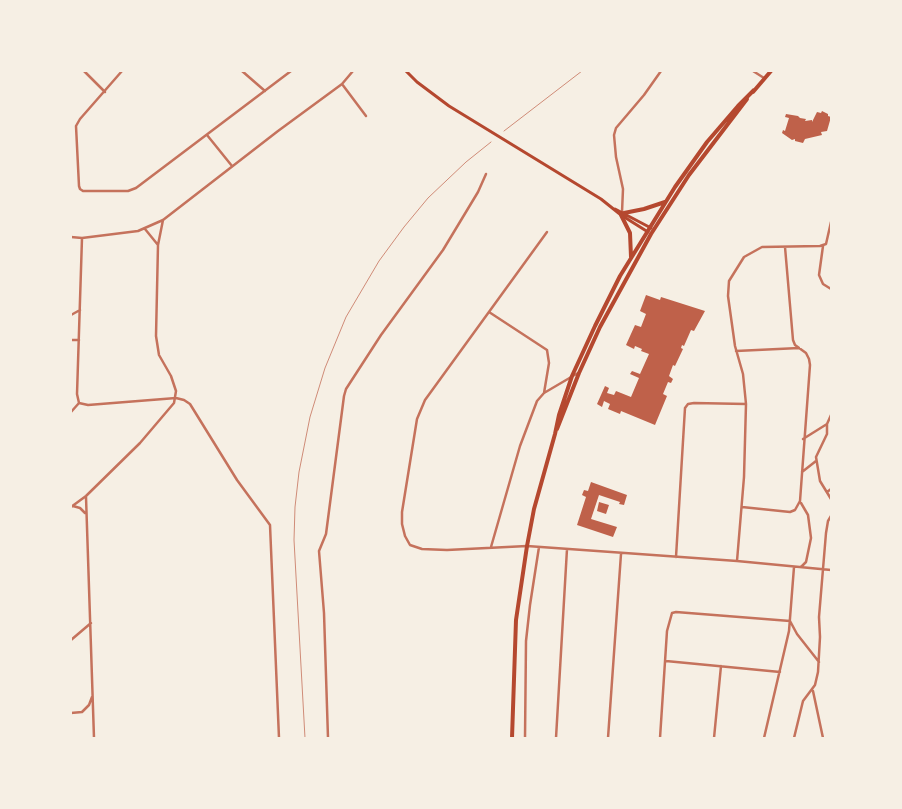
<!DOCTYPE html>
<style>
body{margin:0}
#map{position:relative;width:902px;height:809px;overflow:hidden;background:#f6efe4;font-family:"Public Sans",sans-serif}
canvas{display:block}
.frame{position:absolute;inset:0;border:72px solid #f6efe4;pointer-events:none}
</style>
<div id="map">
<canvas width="902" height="809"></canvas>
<div class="frame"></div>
</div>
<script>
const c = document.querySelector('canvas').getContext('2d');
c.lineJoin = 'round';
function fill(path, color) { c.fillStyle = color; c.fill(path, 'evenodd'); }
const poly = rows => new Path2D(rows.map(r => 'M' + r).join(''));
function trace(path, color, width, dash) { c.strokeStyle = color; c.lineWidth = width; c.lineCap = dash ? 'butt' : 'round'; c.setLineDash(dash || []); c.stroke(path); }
fill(poly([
 [822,111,828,114,828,116,831,117,827,131,821,132,822,135,805,139,803,143,795,141,795,139,792,140,782,133,783,130,785,131,789,118,785,117,786,114,798,116,800,118,806,119,805,121,812,120,812,122,817,112,821,113],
 [646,295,660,300,661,297,705,311,694,331,691,330,684,346,682,345,681,348,683,349,675,366,673,365,669,376,673,379,671,383,668,382,663,394,667,396,655,425,621,411,620,414,608,409,610,404,604,401,602,407,597,404,605,386,609,388,607,393,614,395,616,391,631,397,639,378,630,374,632,371,640,374,649,354,641,351,642,349,635,346,634,349,626,345,635,325,641,327,646,314,640,311],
 [591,482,627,495,624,505,619,504,620,502,599,495,591,519,617,527,613,537,577,525,586,497,582,495,584,490,588,491],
 [599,502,609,505,606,514,597,511]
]), '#bf614a');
trace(poly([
 [84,71,105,92],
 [122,71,80,119,76,126,79,186,80,189,83,191,128,191,136,188,291,71],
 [242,71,265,91],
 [753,71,764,78],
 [342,84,366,116],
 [207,135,232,166],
 [622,212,623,189,616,157,614,135,616,128,644,95,661,71],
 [145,229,158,245],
 [547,232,425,400,417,419,402,512,402,524,405,536,410,545,422,549,447,550,527,546,737,561,831,570],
 [71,237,82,238,138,231,163,220,278,131,342,84,353,71],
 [82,238,77,394,79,403,88,405,176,398,184,400,190,404,237,480,270,525,279,738],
 [823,246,819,275,823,284,831,289],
 [489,312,547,350,549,363,544,393],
 [71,315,80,310],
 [71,340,79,340],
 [736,351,799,348],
 [71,412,79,403],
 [827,424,827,434,816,457,820,481,831,499],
 [803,439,827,424,831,415],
 [802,472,816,461],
 [827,492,831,489],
 [86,497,94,738],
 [73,506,80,508,85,513],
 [71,507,86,496,140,443,174,403,176,391,171,376,159,355,156,336,158,245,163,220],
 [742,507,790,512,795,510,800,501,810,365,809,359,806,353,795,345,793,340,785,247],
 [491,547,520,446,537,401,544,393,578,373],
 [676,557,685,408,688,404,694,403,746,404],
 [737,561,744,477,746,404,743,374,735,346,728,296,729,281,744,257,762,247,820,246,826,244,831,222],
 [801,567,806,562,811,538,808,515,801,503],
 [71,640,91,623],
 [666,661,780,672],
 [813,691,823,738],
 [71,713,82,712,89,705,92,697],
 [328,738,324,613,319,551,326,534,344,396,346,389,381,335,443,250,478,192,486,174],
 [525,738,526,641,530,605,539,547],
 [556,738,567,549],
 [608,738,621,554],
 [660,738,667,631,672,613,676,612,790,621,797,634,819,662],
 [714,738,721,666],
 [764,738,789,631,794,567],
 [794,738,803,701,815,685,818,672,820,637,819,617,826,533,828,521,831,516]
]), '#c5725c', 2.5);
trace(poly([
 [406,71,417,82,449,106,601,199,621,215,648,232],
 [615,209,651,228]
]), '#b5482f', 3);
trace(poly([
 [753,92,771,71],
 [624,213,644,209,665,202],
 [621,215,630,233,631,257],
 [557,429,579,373,600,327,651,234,689,175,747,99],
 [512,738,516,620,527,546,534,509,555,434,559,415,572,376,595,326,620,276,675,187,707,142,738,106,754,90]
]), '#b5482f', 4);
trace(poly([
 [504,131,582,71],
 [305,738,294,540,295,507,299,472,310,417,325,368,346,317,379,261,404,227,428,198,466,162,491,142]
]), '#cf8b77', 1);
</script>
